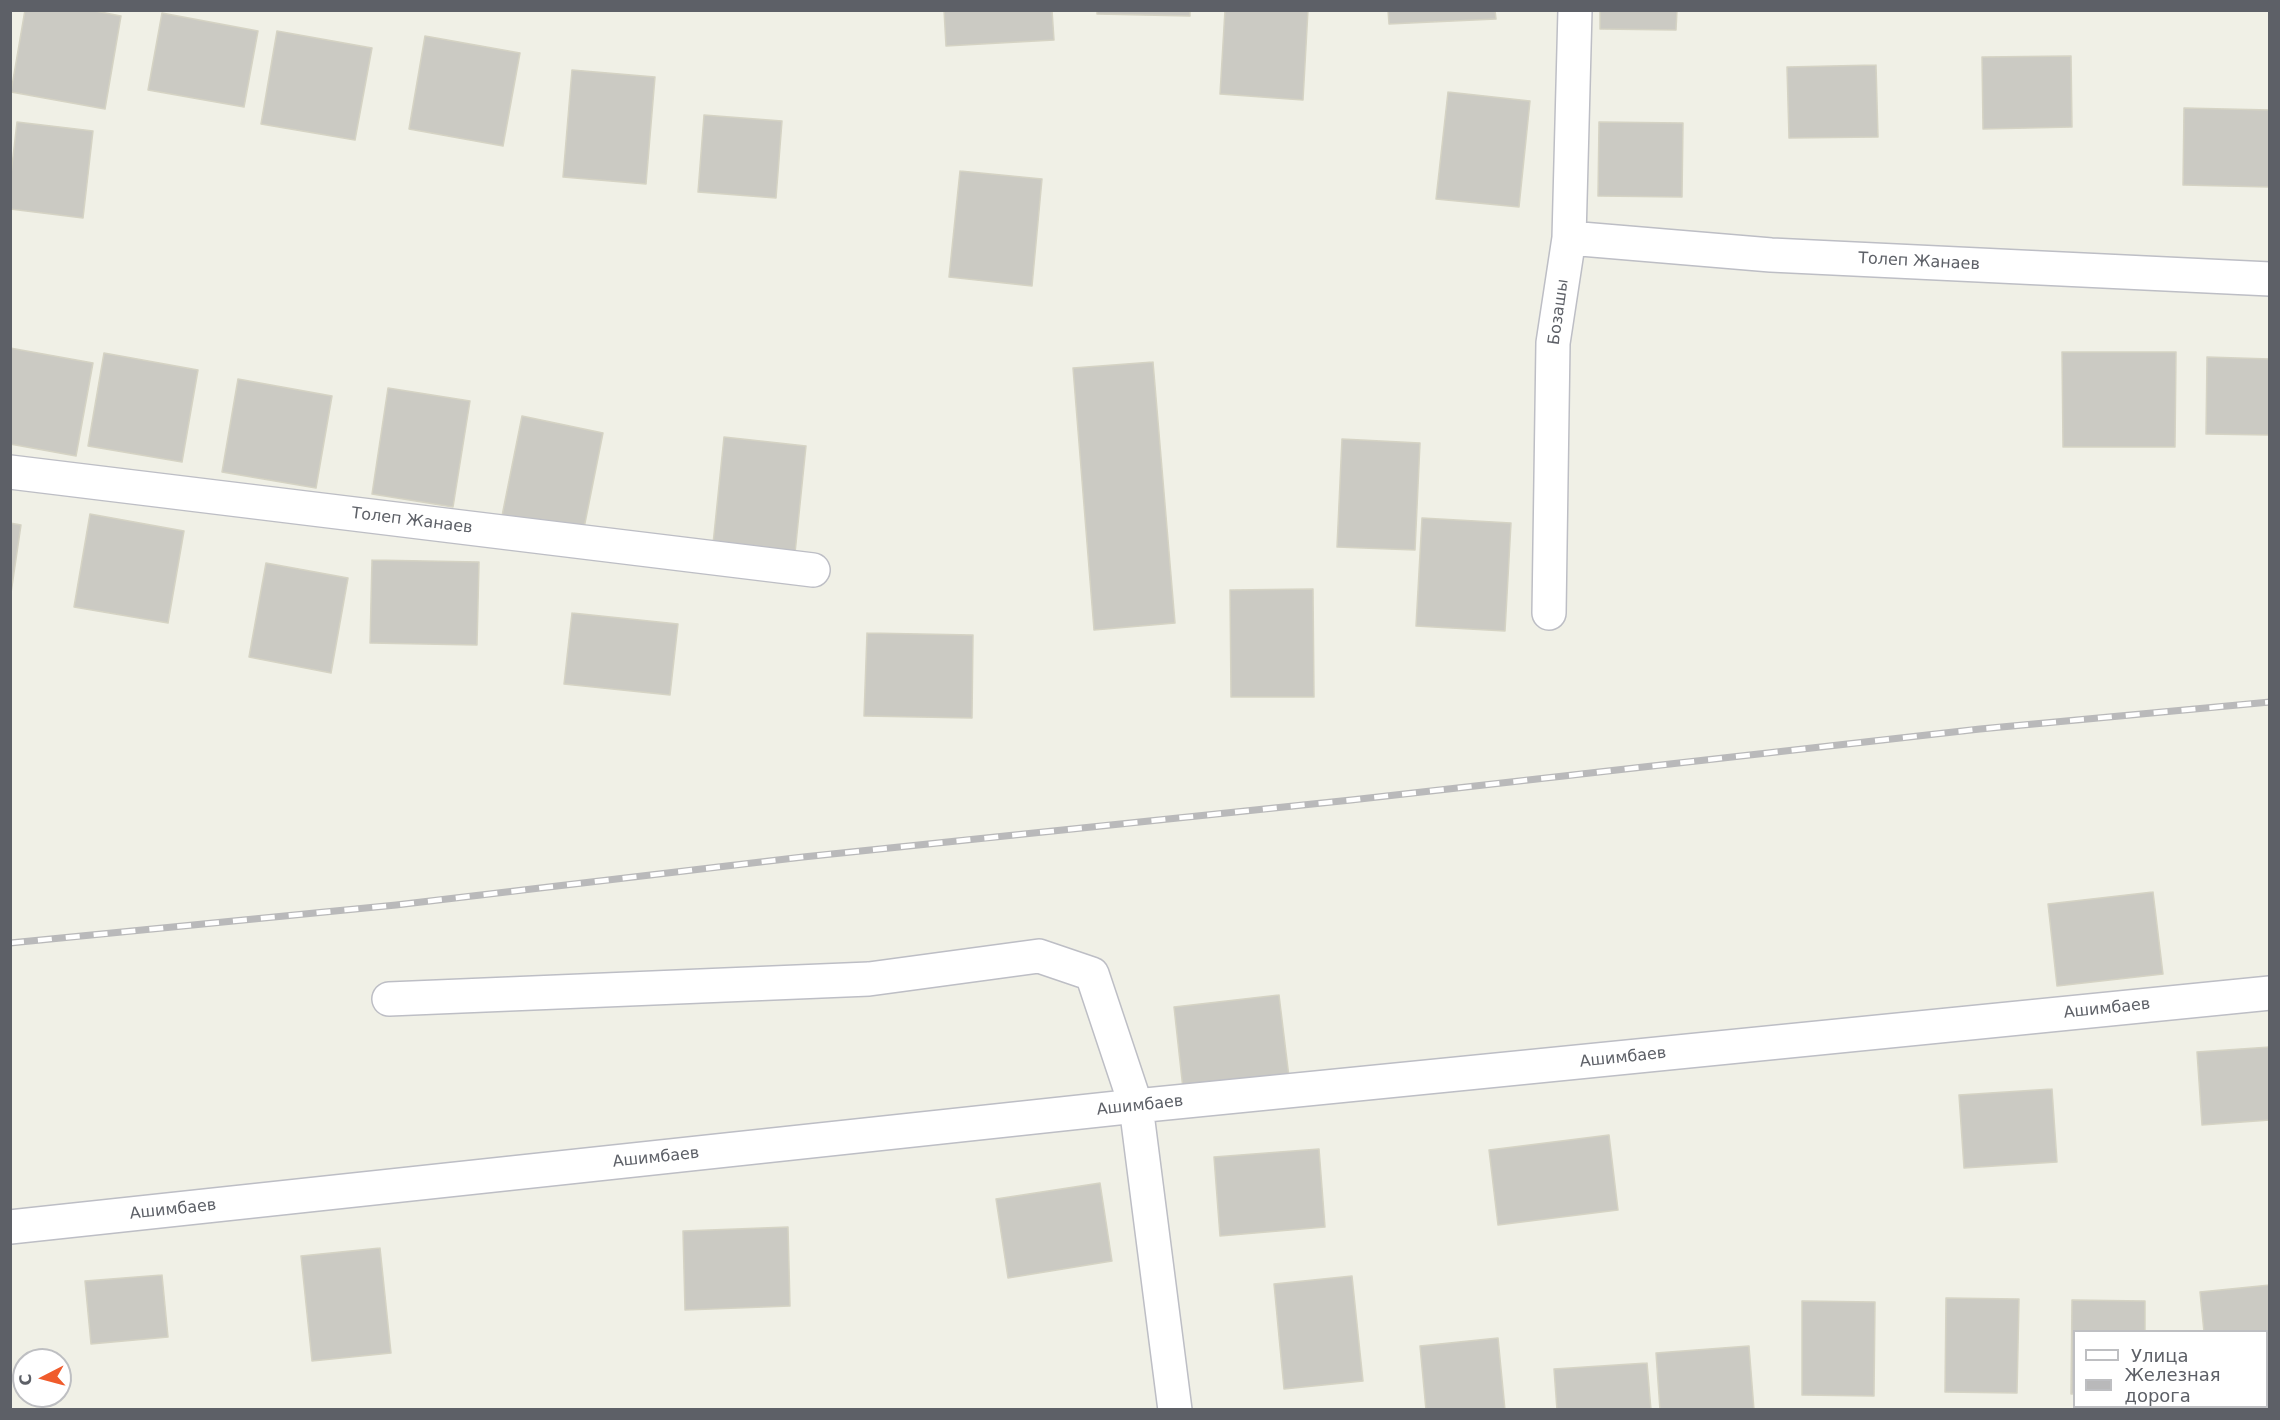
<!DOCTYPE html>
<meta charset="utf-8">
<style>
body{margin:0}
#map{position:relative;width:2280px;height:1420px;overflow:hidden;background:#f0f0e6;font-family:"DejaVu Sans",sans-serif}
canvas{display:block}
.frame{position:absolute;inset:0;border:12px solid #5d6067;pointer-events:none}
.legend{position:absolute;left:2073px;top:1330px;width:195px;height:78px;box-sizing:border-box;background:#fff;border:2px solid #bebfc2;margin:0;padding:8px 10px;list-style:none;font-size:18px;color:#5d6067}
.legend li{display:flex;align-items:center;gap:12px;height:30px}
.legend b{width:30px;border:2px solid #bebfc2}
.north{position:absolute;left:12px;top:1348px;width:60px;height:60px;box-sizing:border-box;background:#fff;border:2px solid #bebfc2;border-radius:50%;rotate:264deg;font-size:16px;font-weight:700;line-height:24px;text-align:center;color:#5d6067}
.north::after{content:'';display:block;margin:auto;width:21px;height:27px;background:#f05b2c;clip-path:polygon(50% 0,100% 100%,50% 72%,0 100%)}
</style>
<div id="map">
<canvas width="2280" height="1420"></canvas>
<div class="frame"></div>
<ul class="legend">
<li><b style="height:8px;background:#fff"></b>Улица</li>
<li><b style="height:8px;background:#b9b9ba"></b>Железная дорога</li>
</ul>
<div class="north">С</div>
</div>
<script>
const c = document.querySelector('canvas').getContext('2d');
c.lineJoin = 'round';
function fill(path, color) { c.fillStyle = color; c.fill(path, 'evenodd'); }
const poly = rows => new Path2D(rows.map(r => 'M' + r).join(''));
function trace(path, color, width, dash) { c.strokeStyle = color; c.lineWidth = width; c.lineCap = dash ? 'butt' : 'round'; c.setLineDash(dash || []); c.stroke(path); }
function write(font, color, halo, rows, align = 'center') {
  c.font = font + ' "DejaVu Sans",sans-serif'; c.lineWidth = 6; c.setLineDash([]); c.textBaseline = 'middle'; c.strokeStyle = halo; c.fillStyle = color; for (const [text, x, y, turn = 0] of rows) {
    c.save(); c.translate(x, y); c.rotate((+turn || 0) * Math.PI / 180); c.textAlign = isNaN(turn) ? turn : align; if (halo) c.strokeText(text, 0, 0); c.fillText(text, 0, 0); c.restore();
  }
}
const building = poly([
 [25,10,90,10,121,16,105,109,11,92,25,10],
 [944,10,1052,10,1054,40,946,46,944,10],
 [1097,10,1190,10,1190,16,1097,14,1097,10],
 [1225,10,1308,10,1303,100,1220,94,1225,10],
 [1388,10,1495,10,1496,19,1389,24,1388,10],
 [1600,10,1677,10,1676,30,1600,29,1600,10],
 [162,13,258,31,244,107,148,90,162,13],
 [277,31,372,48,355,140,261,124,277,31],
 [425,36,520,53,503,146,409,129,425,36],
 [2071,56,2072,127,1983,129,1982,57,2071,56],
 [1876,65,1878,137,1789,138,1787,67,1876,65],
 [572,70,655,77,646,184,563,177,572,70],
 [1448,92,1530,101,1519,207,1436,199,1448,92],
 [2184,108,2270,110,2270,187,2183,185,2184,108],
 [704,115,782,121,776,198,698,192,704,115],
 [17,122,93,131,83,218,10,209,10,183,17,122],
 [1599,122,1683,123,1682,197,1598,196,1599,122],
 [960,171,1042,179,1032,286,949,277,960,171],
 [10,348,93,363,76,456,10,444,10,348],
 [2062,352,2176,352,2175,447,2063,447,2062,352],
 [104,353,198,370,182,462,88,446,104,353],
 [2207,357,2270,359,2270,435,2206,434,2207,357],
 [1153,362,1175,623,1094,630,1073,368,1153,362],
 [238,379,332,396,316,488,222,472,238,379],
 [388,388,470,401,453,507,372,494,388,388],
 [522,416,603,433,582,538,501,521,522,416],
 [724,437,806,446,795,553,713,544,724,437],
 [1342,439,1420,443,1415,550,1337,547,1342,439],
 [90,514,184,531,168,623,74,607,90,514],
 [1422,518,1511,523,1505,631,1416,626,1422,518],
 [10,523,21,525,10,600,10,523],
 [372,560,479,562,477,645,370,643,372,560],
 [266,563,348,578,331,673,249,657,266,563],
 [1313,589,1314,697,1231,697,1230,590,1313,589],
 [572,613,678,624,670,695,564,684,572,613],
 [867,633,973,635,972,718,864,716,867,633],
 [2153,892,2163,974,2057,986,2048,904,2153,892],
 [1279,995,1289,1077,1183,1089,1174,1007,1279,995],
 [2270,1047,2270,1120,2202,1125,2197,1052,2270,1047],
 [2052,1089,2057,1162,1964,1168,1959,1095,2052,1089],
 [1609,1135,1618,1210,1498,1225,1489,1150,1609,1135],
 [1319,1149,1325,1227,1220,1236,1214,1157,1319,1149],
 [1100,1183,1112,1261,1008,1278,996,1199,1100,1183],
 [788,1227,790,1306,685,1310,683,1231,788,1227],
 [380,1248,391,1353,312,1361,301,1256,380,1248],
 [162,1275,168,1337,91,1344,85,1281,162,1275],
 [1352,1276,1363,1381,1284,1389,1274,1284,1352,1276],
 [2270,1285,2270,1373,2266,1373,2266,1332,2204,1332,2200,1292,2270,1285],
 [1946,1298,2019,1299,2017,1393,1945,1392,1946,1298],
 [2072,1300,2145,1301,2145,1332,2074,1332,2074,1394,2071,1394,2072,1300],
 [1802,1301,1875,1302,1874,1396,1802,1395,1802,1301],
 [1498,1338,1505,1410,1426,1410,1420,1346,1498,1338],
 [1749,1346,1754,1410,1660,1410,1656,1353,1749,1346],
 [1647,1363,1651,1410,1557,1410,1554,1369,1647,1363]
]);
fill(building, '#cbcac3');
trace(building, '#d5d3c4', 1.5);
const minor = poly([
 [1569,238,1771,255,2270,279],
 [10,472,813,570],
 [1549,613,1553,343,1569,238,1575,10],
 [389,999,869,979,1039,956,1092,974,1136,1106,1175,1410],
 [10,1227,1136,1106,2270,993]
]);
trace(minor, '#bdbec5', 36);
trace(minor, '#fff', 33);
const rail = poly([
 [10,943,396,905,803,857,1351,800,1980,729,2270,702]
]);
trace(rail, '#b9b9ba', 7);
trace(rail, '#fff', 4.5, [14]);
write('16px', '#5d6067', '#fff', [
 ["Толеп Жанаев",1919,262,3],
 ["Бозашы",1559,312,-82],
 ["Толеп Жанаев",412,521,7],
 ["Ашимбаев",2107,1009,-6],
 ["Ашимбаев",1623,1058,-6],
 ["Ашимбаев",1140,1106,-6],
 ["Ашимбаев",656,1158,-6],
 ["Ашимбаев",173,1210,-6]
]);
</script>
